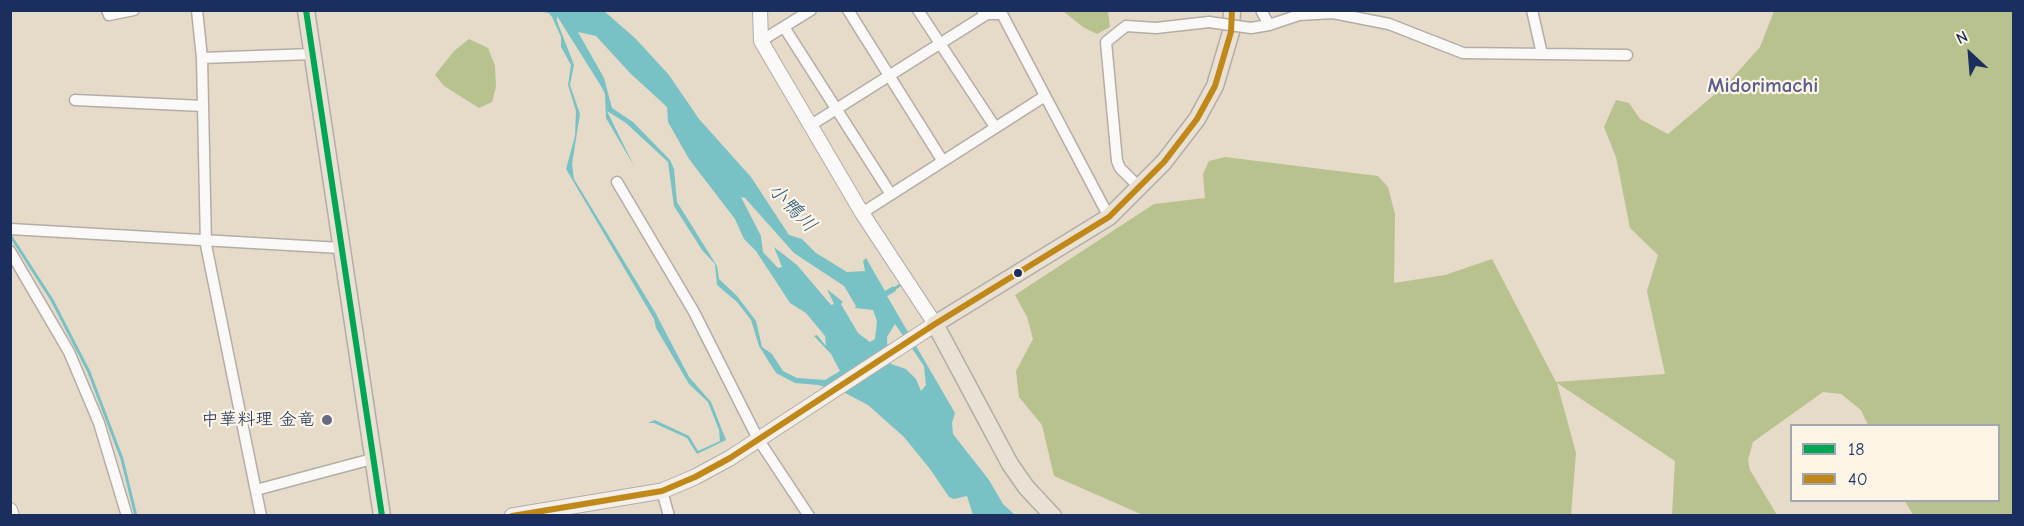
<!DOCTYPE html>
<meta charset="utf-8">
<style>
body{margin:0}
#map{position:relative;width:2024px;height:526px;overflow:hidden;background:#e6dac9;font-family:"Comic Neue",sans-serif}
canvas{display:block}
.frame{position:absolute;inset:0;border:12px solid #1b2f5e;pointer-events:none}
.legend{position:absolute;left:1790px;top:424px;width:210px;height:78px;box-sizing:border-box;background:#fcf5e5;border:2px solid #a2a6af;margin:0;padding:8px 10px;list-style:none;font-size:18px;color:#1b2f5e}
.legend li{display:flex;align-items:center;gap:12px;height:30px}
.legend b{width:30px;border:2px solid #a2a6af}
.north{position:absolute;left:1940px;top:24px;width:60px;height:60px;-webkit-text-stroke:4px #fcf5e5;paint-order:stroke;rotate:334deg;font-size:16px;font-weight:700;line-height:24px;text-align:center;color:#1b2f5e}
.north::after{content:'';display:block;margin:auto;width:21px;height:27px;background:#1b2f5e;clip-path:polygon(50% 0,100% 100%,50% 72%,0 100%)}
</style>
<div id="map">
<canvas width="2024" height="526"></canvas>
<div class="frame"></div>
<ul class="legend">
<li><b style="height:8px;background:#00a651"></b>18</li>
<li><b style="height:8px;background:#c08818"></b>40</li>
</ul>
<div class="north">N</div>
</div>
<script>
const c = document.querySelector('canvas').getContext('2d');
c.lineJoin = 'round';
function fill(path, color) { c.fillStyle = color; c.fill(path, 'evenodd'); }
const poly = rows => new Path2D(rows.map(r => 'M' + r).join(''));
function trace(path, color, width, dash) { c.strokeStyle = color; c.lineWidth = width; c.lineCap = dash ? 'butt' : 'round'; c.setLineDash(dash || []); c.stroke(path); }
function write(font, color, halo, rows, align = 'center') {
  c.font = font + ' "Comic Neue","Klee One",sans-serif'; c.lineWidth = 4.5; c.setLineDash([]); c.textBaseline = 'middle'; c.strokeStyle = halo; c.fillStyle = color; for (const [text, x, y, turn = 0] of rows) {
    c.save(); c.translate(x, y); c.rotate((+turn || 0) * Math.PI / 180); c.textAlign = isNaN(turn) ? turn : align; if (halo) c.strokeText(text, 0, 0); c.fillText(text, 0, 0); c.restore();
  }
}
fill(poly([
 [1063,11,1108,11,1110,27,1097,34,1083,27],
 [1774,11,2013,11,2013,515,1913,515,1905,501,1998,500,1998,426,1868,425,1861,410,1841,394,1823,392,1753,442,1748,460,1750,470,1777,515,1672,515,1675,461,1557,383,1576,453,1571,515,1143,515,1054,476,1042,425,1019,397,1016,371,1033,339,1027,317,1015,295,1154,204,1205,198,1203,174,1209,161,1225,157,1378,176,1388,187,1395,214,1394,283,1445,275,1492,259,1556,382,1665,374,1647,291,1658,255,1630,228,1616,157,1604,127,1616,100,1629,103,1640,119,1668,134,1727,84,1760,47],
 [469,39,488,48,495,66,496,87,492,102,479,108,444,86,435,75,454,51]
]), '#b8c28f');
fill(poly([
 [535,11,604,11,635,38,669,75,699,119,751,177,789,235,802,239,816,253,847,272,865,271,863,261,866,258,885,291,893,286,896,291,887,296,955,413,952,423,953,434,989,480,1003,504,1015,515,973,515,967,496,954,499,949,497,930,469,904,437,868,405,845,393,818,385,795,383,776,373,759,346,751,320,737,302,717,285,715,264,702,250,674,206,668,162,626,123,607,111,634,166,606,118,605,94,601,86,557,16,557,21,574,65,570,85,580,114,572,164,574,179,655,312,689,377,711,402,726,440,697,454,687,438,654,423,648,423,655,420,689,436,698,451,720,441,719,430,708,402,689,384,656,328,654,319,566,169,575,136,576,111,568,85,571,65,561,47,561,37,552,17,549,13],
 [578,32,596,36,630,73,667,107,668,122,689,159,735,219,744,239,756,251,790,303,806,313,825,336,826,346,817,335,814,336,831,354,840,371,825,380,797,378,783,371,772,354,762,347,756,321,737,296,719,279,717,266,677,202,674,169,670,160,633,122,612,108,604,78],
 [741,197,745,198,794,253,844,286,856,306,855,308,873,310,877,321,875,339,870,342,858,333,841,304,843,302,827,289,834,304,831,305,797,265,774,247,782,267,778,268,763,252,761,236],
 [895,324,924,366,926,385,921,391,916,379,906,369,888,363,887,337]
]), '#78c2c6');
trace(poly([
 [10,235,52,300,89,372,122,459,136,516],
 [891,291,903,283]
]), '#78c2c6', 3);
const minor = poly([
 [107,10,109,15,134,10],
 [197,10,202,58,206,245,261,516],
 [848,10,942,160],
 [918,10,995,127],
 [982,10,987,14,1002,14,1109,217],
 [1261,10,1269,25],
 [1532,10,1542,54],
 [784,27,890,193],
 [1251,28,1269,25,1299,15,1333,13,1389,24,1463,53,1627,55],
 [761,41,811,10],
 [202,58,312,54],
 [75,100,203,106],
 [811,125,987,14],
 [617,182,694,312,758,439,809,516],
 [1139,187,1120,168,1117,161,1106,42,1126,26,1156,28,1209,22],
 [862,213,1045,96],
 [10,229,341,248],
 [10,251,69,352,99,423,127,516],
 [256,490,372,459],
 [662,491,669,516]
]);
const tertiary = poly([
 [760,10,761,41,862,213,935,324],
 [10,510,12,516]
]);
const secondary = poly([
 [512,516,662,491,695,477,730,458,935,324]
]);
const primary = poly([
 [1053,516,1026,487,1010,464,935,324,1109,217,1164,162,1197,119,1215,86,1231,32,1232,10]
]);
const trunk = poly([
 [306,10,382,516]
]);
trace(minor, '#b3ada7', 13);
trace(tertiary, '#b3ada7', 16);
trace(secondary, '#b3ada7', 17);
trace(primary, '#b3ada7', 19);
trace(trunk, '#b3ada7', 19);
trace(minor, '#fbf9f7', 10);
trace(tertiary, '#fbf9f7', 14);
trace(secondary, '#f4efe8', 15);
trace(primary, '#e9e1d4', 16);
trace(trunk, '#e9e1d4', 16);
const minorBridge = poly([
 [1209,22,1251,28]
]);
trace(minorBridge, '#b3ada7', 13, []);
trace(minorBridge, '#fbf9f7', 10);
trace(poly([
 [306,10,382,516]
]), '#00a651', 6);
trace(poly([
 [512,516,662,491,695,477,730,458,935,324,1109,217,1164,162,1197,119,1215,86,1231,32,1232,10]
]), '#c08818', 6);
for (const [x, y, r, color] of [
 [1018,273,5,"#1b2f5e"],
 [327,420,6,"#626b83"]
]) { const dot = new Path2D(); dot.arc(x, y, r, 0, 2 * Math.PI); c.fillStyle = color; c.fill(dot); trace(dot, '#fcf5e5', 2); }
write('18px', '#1b2f5e', '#fcf5e5', [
 ["中華料理 金竜",315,420]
], 'right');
write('italic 20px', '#29587d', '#fcf5e5', [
 ["小鴨川",792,208,46]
]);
write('bold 21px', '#595e8d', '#fcf5e5', [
 ["Midorimachi",1763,86]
]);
</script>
